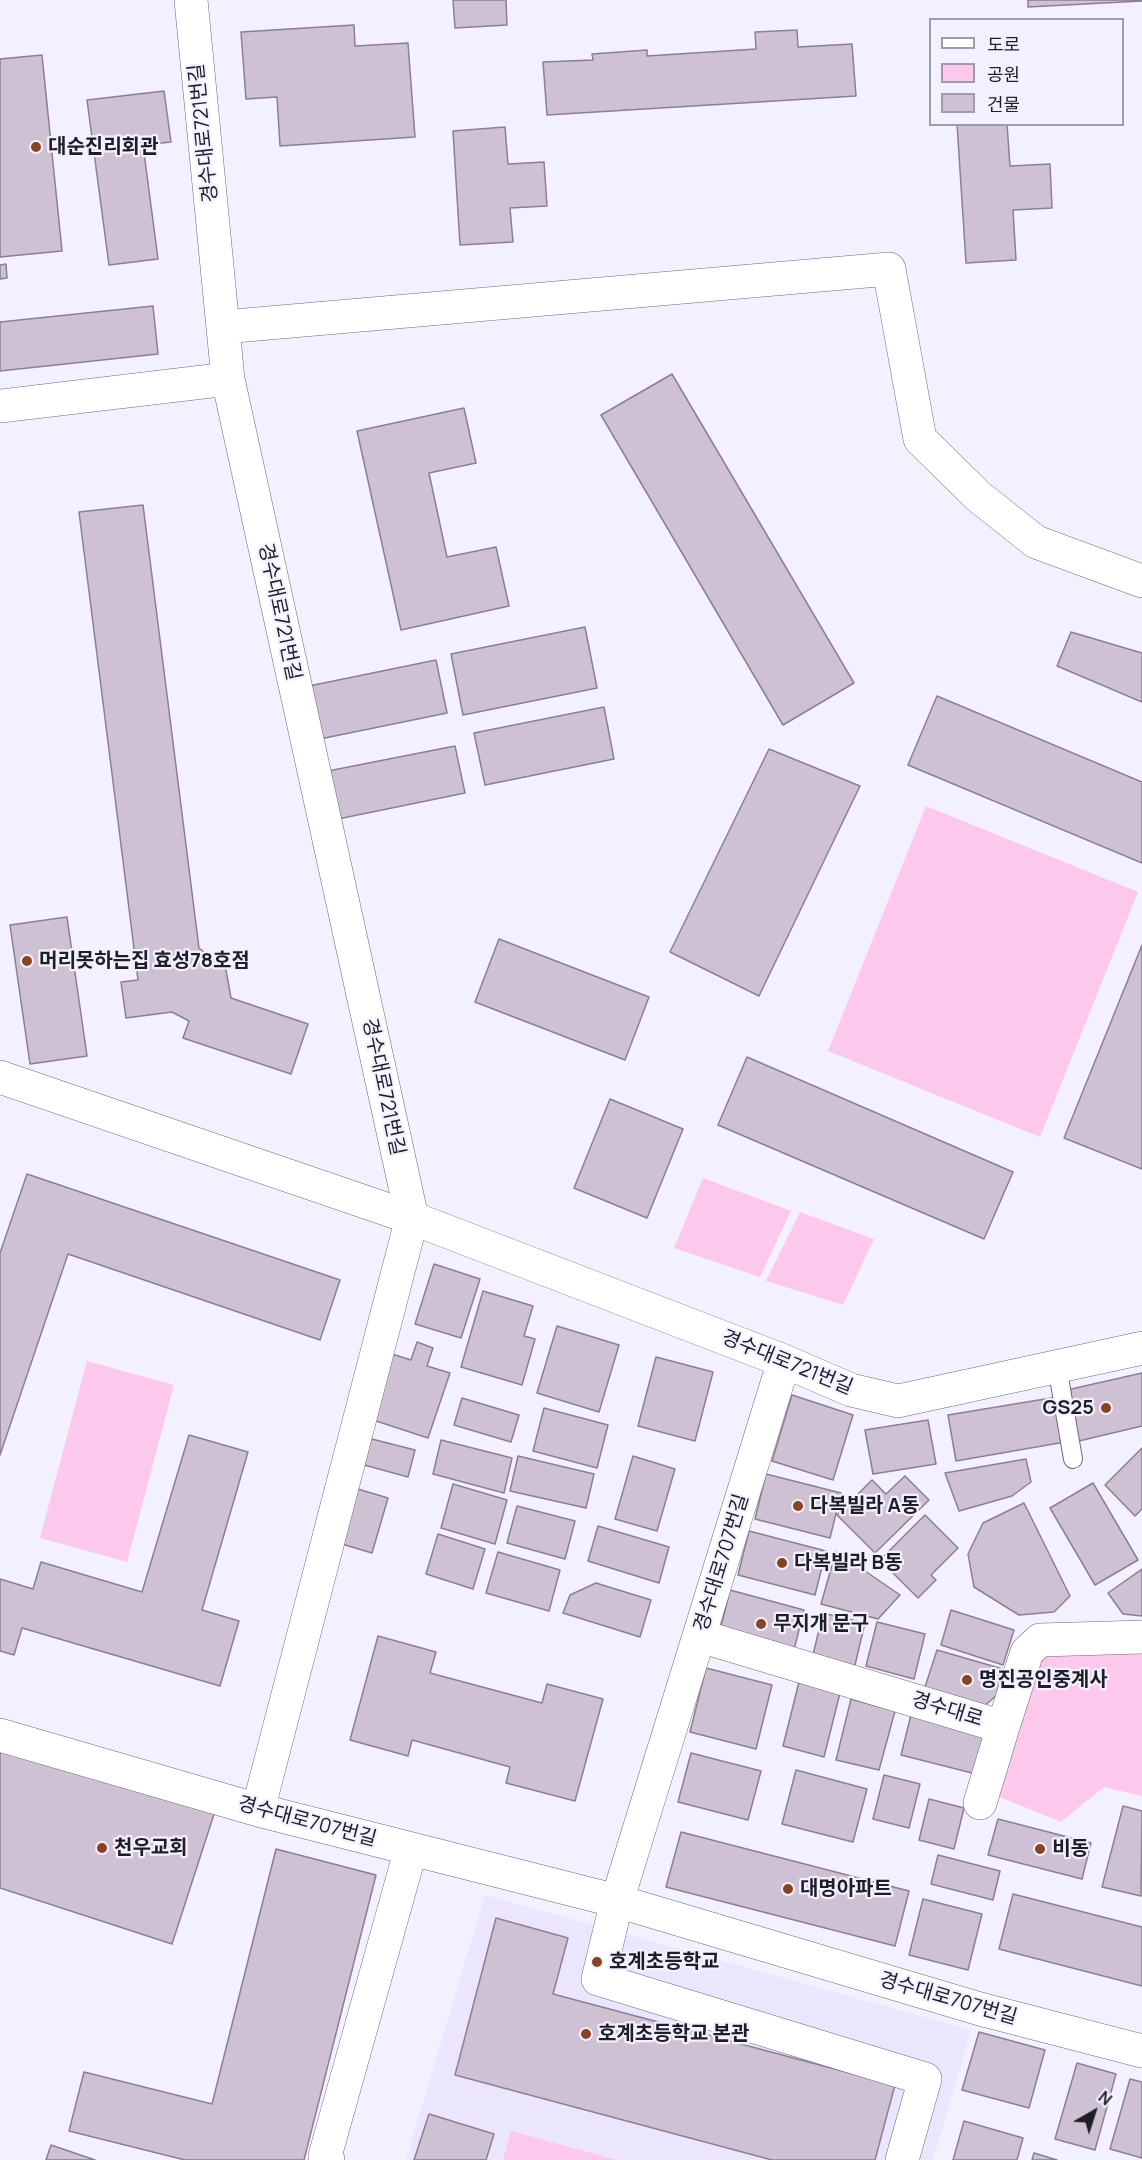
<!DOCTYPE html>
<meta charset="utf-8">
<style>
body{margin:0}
#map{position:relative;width:1142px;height:2160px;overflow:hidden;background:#f3f1ff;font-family:Manrope,"Noto Sans KR",sans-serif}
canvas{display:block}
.legend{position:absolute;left:929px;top:18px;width:195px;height:108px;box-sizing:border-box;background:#f3f1ff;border:2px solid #9e9ca8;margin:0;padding:8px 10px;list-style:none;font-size:18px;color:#1f1d25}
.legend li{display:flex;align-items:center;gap:12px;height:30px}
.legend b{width:30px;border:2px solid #9e9ca8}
.north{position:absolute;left:1064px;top:2082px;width:60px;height:60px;-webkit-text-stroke:4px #f3f1ff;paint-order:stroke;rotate:39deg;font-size:16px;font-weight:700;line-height:24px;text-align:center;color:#1f1d25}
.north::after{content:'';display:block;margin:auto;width:21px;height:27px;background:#1f1d25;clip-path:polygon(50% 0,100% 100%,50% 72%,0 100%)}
</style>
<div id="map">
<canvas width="1142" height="2160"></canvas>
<ul class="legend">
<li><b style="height:8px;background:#fff"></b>도로</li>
<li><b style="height:16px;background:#fcc8eb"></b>공원</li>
<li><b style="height:16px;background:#cfc1d4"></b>건물</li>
</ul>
<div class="north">N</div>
</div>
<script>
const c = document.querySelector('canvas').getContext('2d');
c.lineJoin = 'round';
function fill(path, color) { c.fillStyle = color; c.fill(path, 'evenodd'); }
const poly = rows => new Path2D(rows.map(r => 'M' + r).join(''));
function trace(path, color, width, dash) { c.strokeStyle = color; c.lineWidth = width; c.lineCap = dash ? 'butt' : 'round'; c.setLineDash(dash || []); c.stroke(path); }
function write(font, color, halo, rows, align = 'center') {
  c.font = font + ' Manrope,"Noto Sans KR",sans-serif'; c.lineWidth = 4.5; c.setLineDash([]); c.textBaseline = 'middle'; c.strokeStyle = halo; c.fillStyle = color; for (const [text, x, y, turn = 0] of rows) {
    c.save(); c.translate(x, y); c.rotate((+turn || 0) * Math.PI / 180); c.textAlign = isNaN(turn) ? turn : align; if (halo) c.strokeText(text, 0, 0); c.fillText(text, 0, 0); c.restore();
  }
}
fill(poly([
 [485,1895,971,2030,933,2160,406,2160]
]), '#ebe6fe');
fill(poly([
 [926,806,1138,892,1040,1137,828,1051],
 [703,1178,791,1211,760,1277,674,1248],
 [800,1212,874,1239,843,1305,766,1281],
 [87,1361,174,1385,127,1562,40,1538],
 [1142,1648,1142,1796,1104,1787,1061,1822,990,1793,1034,1653],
 [511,2131,616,2160,503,2160]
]), '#fcc8eb');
const building = poly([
 [453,0,506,0,507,25,455,28,453,0],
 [1028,0,1142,0,1142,1,1028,7,1028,0],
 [354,25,355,46,408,43,415,137,280,146,277,97,246,99,241,32,354,25],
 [797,30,798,47,852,44,856,96,547,115,543,62,593,60,592,54,647,50,647,56,756,49,755,32,797,30],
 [42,55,62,251,0,257,0,59,42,55],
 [164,91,171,142,143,145,158,259,109,265,87,100,164,91],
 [957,124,1007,124,1010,166,1050,164,1052,208,1013,210,1016,260,966,263,957,124],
 [505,127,508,164,544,162,547,206,510,208,513,242,460,245,453,131,505,127],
 [6,264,7,278,0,279,0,265,6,264],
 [153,306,158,354,0,371,0,322,153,306],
 [672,374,854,683,783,725,601,415,672,374],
 [464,408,476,463,429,473,447,557,496,547,509,606,401,630,357,431,464,408],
 [143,505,199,948,226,970,231,998,308,1024,291,1074,183,1038,189,1021,172,1012,126,1018,121,982,138,980,79,512,143,505],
 [585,627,597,688,463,715,451,654,585,627],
 [1071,632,1142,653,1142,702,1057,666,1071,632],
 [436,660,447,713,320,739,309,686,436,660],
 [937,696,1142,782,1142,863,908,765,937,696],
 [604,707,614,759,485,785,474,733,604,707],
 [455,746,465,793,338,819,328,771,455,746],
 [769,749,860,786,759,996,670,952,769,749],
 [67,917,87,1056,30,1064,10,925,67,917],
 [499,939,649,997,625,1060,475,1002,499,939],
 [1142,945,1142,1169,1064,1138,1142,945],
 [747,1057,1013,1172,984,1239,718,1125,747,1057],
 [610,1099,683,1129,647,1218,574,1188,610,1099],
 [27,1174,340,1280,320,1340,68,1254,0,1455,0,1253,27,1174],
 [434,1264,480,1279,461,1338,415,1324,434,1264],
 [483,1291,533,1306,524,1336,535,1339,522,1385,461,1367,483,1291],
 [557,1326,619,1345,599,1412,537,1393,557,1326],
 [417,1342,433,1348,427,1366,450,1373,428,1438,370,1419,392,1354,411,1360,417,1342],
 [656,1357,713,1372,695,1441,638,1426,656,1357],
 [1142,1373,1142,1426,1079,1441,1067,1390,1142,1373],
 [792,1395,853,1415,833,1480,772,1461,792,1395],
 [1057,1397,1065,1442,956,1461,948,1415,1057,1397],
 [462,1398,519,1415,511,1442,454,1425,462,1398],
 [544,1408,608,1425,597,1468,533,1451,544,1408],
 [928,1420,936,1464,873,1474,865,1430,928,1420],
 [189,1435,248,1452,202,1610,239,1621,220,1686,22,1628,14,1655,0,1651,0,1579,33,1589,41,1562,142,1592,189,1435],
 [364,1437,415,1450,408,1477,357,1463,364,1437],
 [441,1440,512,1458,504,1493,433,1474,441,1440],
 [1142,1448,1142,1509,1135,1516,1105,1485,1142,1448],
 [518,1456,594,1474,586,1508,510,1491,518,1456],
 [633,1456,675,1469,657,1531,615,1519,633,1456],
 [1026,1459,1031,1482,1012,1496,959,1511,945,1473,1026,1459],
 [766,1474,841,1493,830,1538,755,1519,766,1474],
 [905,1476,929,1500,875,1553,837,1515,872,1480,886,1494,905,1476],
 [1093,1483,1138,1560,1095,1585,1050,1508,1093,1483],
 [453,1484,507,1500,495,1544,441,1528,453,1484],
 [351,1487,388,1498,372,1553,335,1542,351,1487],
 [1024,1503,1070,1596,1054,1612,1019,1615,974,1587,968,1554,983,1523,1024,1503],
 [517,1506,575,1521,565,1559,507,1543,517,1506],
 [925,1515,958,1548,931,1575,936,1580,918,1598,880,1560,925,1515],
 [598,1526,669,1547,659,1583,588,1561,598,1526],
 [749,1531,826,1551,815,1595,738,1575,749,1531],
 [438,1534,485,1549,473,1589,426,1574,438,1534],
 [836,1551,900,1595,878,1619,821,1604,836,1551],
 [498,1552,560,1570,549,1611,486,1593,498,1552],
 [1142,1569,1142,1616,1123,1614,1108,1593,1142,1569],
 [596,1583,651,1600,640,1637,563,1613,570,1595,596,1583],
 [730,1590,804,1610,792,1658,718,1639,730,1590],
 [951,1610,1014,1630,1003,1665,941,1645,951,1610],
 [823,1613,865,1623,854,1669,812,1659,823,1613],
 [877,1622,925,1634,914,1679,866,1666,877,1622],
 [378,1636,436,1652,430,1673,542,1703,547,1684,603,1699,575,1801,506,1783,510,1767,412,1740,408,1756,350,1740,378,1636],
 [937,1650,1010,1671,1004,1689,983,1707,924,1690,937,1650],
 [706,1668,772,1685,756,1749,690,1732,706,1668],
 [800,1678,841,1689,824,1757,783,1746,800,1678],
 [851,1699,895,1711,879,1770,836,1760,851,1699],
 [912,1711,987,1731,976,1774,901,1755,912,1711],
 [0,1737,216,1808,172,1944,0,1888,0,1737],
 [691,1753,761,1771,748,1820,678,1802,691,1753],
 [796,1770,867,1789,853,1842,782,1824,796,1770],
 [884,1775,920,1784,909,1828,873,1819,884,1775],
 [929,1799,964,1808,954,1849,919,1840,929,1799],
 [1123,1806,1142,1811,1141,1896,1102,1887,1123,1806],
 [998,1819,1091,1843,1082,1879,988,1855,998,1819],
 [681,1832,909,1891,895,1946,666,1887,681,1832],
 [276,1849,376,1875,304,2160,185,2160,69,2131,84,2072,212,2104,276,1849],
 [938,1855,1000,1871,993,1900,931,1884,938,1855],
 [1013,1894,1142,1927,1142,1986,999,1949,1013,1894],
 [923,1899,982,1914,968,1970,909,1955,923,1899],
 [496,1918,568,1938,553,1994,895,2085,875,2160,772,2160,455,2075,496,1918],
 [979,2032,1045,2050,1029,2108,962,2090,979,2032],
 [1077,2063,1116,2074,1095,2150,1055,2139,1077,2063],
 [1130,2079,1142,2082,1142,2158,1110,2149,1130,2079],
 [429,2114,494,2134,486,2160,414,2160,429,2114],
 [964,2121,1023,2138,1017,2160,953,2160,964,2121],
 [51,2145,95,2160,46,2160,51,2145],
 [1034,2153,1057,2160,1032,2160,1034,2153]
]);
fill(building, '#cfc1d4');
trace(building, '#8c7f91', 1.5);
const lane = poly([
 [1057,1366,1073,1459]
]);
const street = poly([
 [191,0,228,379,412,1218,258,1810],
 [223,327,889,269,920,439,978,496,1036,542,1142,581],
 [0,406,228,379],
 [0,1077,412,1218,784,1361,851,1390,898,1401,1142,1348],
 [784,1361,617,1901,598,1979,925,2079,902,2160],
 [700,1636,1003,1727,1027,1652,1040,1640,1142,1637],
 [0,1735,258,1810,617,1901,980,2009,1142,2051],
 [980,1803,1003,1727],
 [328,2160,325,2156,411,1849]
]);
trace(lane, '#6d697c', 20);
trace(street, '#6d697c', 34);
trace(lane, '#fff', 18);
trace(street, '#fff', 33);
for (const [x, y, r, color] of [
 [36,147,6,"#8a4320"],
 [27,961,6,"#8a4320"],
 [1106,1408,6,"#8a4320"],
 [798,1506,6,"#8a4320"],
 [782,1563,6,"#8a4320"],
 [761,1624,6,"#8a4320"],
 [967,1680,6,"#8a4320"],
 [102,1848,6,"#8a4320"],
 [1040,1849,6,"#8a4320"],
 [788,1889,6,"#8a4320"],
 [597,1962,6,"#8a4320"],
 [586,2034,6,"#8a4320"]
]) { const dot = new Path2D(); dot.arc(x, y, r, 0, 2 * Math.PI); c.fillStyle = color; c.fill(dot); trace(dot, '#f3f1ff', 2); }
write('20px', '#1f1d25', '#f3f1ff', [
 ["경수대로721번길",204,133,-96],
 ["경수대로721번길",279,612,78],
 ["경수대로721번길",383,1087,78],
 ["경수대로721번길",787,1363,22],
 ["경수대로707번길",722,1563,-73],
 ["경수대로",947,1710,17],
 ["경수대로707번길",307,1822,15],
 ["경수대로707번길",948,1999,16]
]);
write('bold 20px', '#1f1d25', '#f3f1ff', [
 ["대순진리회관",48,147],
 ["머리못하는집 효성78호점",39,961],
 ["GS25",1094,1408,"right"],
 ["다복빌라 A동",810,1506],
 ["다복빌라 B동",794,1563],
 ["무지개 문구",773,1624],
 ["명진공인중계사",979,1680],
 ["천우교회",114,1848],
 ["비동",1052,1849],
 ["대명아파트",800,1889],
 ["호계초등학교",609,1962],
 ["호계초등학교 본관",598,2034]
], 'left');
</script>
